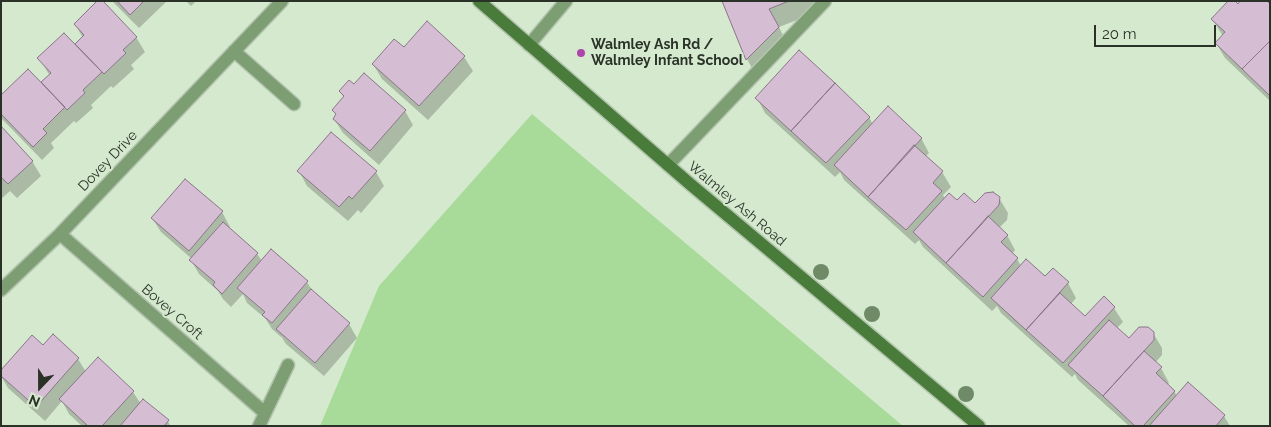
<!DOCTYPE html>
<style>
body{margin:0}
#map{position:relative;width:1271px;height:427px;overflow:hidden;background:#d5e9cf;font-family:Raleway,sans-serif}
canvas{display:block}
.frame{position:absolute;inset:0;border:2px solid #2a3228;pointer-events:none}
.north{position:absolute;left:15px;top:362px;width:50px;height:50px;-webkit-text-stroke:4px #d5e9cf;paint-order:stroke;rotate:202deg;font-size:14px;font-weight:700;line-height:20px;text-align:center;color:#2a3228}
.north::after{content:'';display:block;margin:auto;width:18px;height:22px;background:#2a3228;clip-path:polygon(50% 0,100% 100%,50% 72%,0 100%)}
.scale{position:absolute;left:1094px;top:25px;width:122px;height:22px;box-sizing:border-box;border:2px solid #2a3228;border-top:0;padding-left:6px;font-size:15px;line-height:18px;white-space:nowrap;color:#2a3228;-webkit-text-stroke:4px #d5e9cf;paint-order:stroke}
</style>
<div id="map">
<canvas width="1271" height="427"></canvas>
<div class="frame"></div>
<div class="north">N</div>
<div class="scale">20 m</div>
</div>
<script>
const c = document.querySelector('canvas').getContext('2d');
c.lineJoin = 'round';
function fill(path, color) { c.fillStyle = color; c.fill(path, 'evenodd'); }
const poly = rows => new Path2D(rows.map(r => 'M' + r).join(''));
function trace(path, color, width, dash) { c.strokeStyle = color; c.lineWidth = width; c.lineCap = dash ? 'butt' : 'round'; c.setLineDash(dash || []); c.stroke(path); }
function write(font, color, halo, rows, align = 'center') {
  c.font = font + ' Raleway,sans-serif'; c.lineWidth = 4; c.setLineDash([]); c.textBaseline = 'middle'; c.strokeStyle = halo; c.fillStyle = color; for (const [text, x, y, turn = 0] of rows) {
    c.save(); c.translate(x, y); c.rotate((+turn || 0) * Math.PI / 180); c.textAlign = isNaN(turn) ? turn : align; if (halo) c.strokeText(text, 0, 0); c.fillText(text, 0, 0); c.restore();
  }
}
fill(poly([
 [532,114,903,426,320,426,379,286]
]), '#a8da99');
fill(poly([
 [112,1,167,1,139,28],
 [186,1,196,1,191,6],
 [724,1,815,1,815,2,810,15,779,27,788,46,757,77,747,59],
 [1230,1,1235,1,1234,2,1238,5,1270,6,1270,101,1225,58,1216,43,1223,36,1212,19],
 [75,24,136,37,145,52,131,65,134,69,113,88,111,86,91,105,93,108,76,123,74,121,51,143,54,148,42,160,2,119,1,97,41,84,50,76,39,58,75,45,83,38],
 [404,49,464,57,473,71,428,120,382,79,373,64],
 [354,85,405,111,413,125,379,165,343,133,334,119,337,116,333,110,344,98,340,91],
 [757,98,869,117,873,125,921,138,929,153,925,157,942,172,951,187,943,195,945,199,975,205,999,198,1008,213,1007,220,999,228,1007,235,1015,250,1012,254,1017,259,1021,266,1045,278,1068,283,1076,298,1071,304,1085,318,1114,308,1123,322,1117,328,1129,340,1153,333,1162,348,1162,355,1155,363,1161,368,1169,383,1167,385,1174,391,1177,396,1224,416,1230,426,1129,426,1078,380,1075,374,1072,377,1001,313,997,306,992,311,923,247,919,240,915,244,844,180,840,172,835,177,765,113],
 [1,128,32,161,41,176,17,198,10,191,1,199],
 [299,171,376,172,384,186,361,213,358,210,348,221,307,186],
 [222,212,230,227,229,229,257,254,262,261,307,282,313,292,349,324,357,338,324,376,286,344,281,336,281,337,272,329,265,318,247,303,243,294,231,307,223,299,218,291,199,274,191,260,192,259,161,232,152,218],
 [53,336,78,359,86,372,98,359,133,392,141,404,168,421,170,426,82,426,69,414,62,401,45,421,8,388,1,376,44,346]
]), '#0003');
const building = poly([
 [97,1,103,1,137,37,123,50,126,53,104,74,75,44,84,35,74,24,97,1],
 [117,1,144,1,130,15,117,1],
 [722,1,789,1,769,9,779,27,746,60,722,1],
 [1228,1,1235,1,1238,4,1240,1,1267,1,1270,4,1270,41,1242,69,1215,43,1225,32,1211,19,1228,1],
 [427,21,465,56,419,106,372,64,394,39,404,47,427,21],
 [64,33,102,72,83,90,85,93,67,110,41,82,51,73,37,58,64,33],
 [1270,41,1270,96,1242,69,1270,41],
 [799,50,835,83,791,131,755,98,799,50],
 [28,69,65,107,43,129,47,133,33,147,1,114,1,95,28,69],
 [364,73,406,110,370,151,333,119,336,114,332,110,344,96,339,91,349,80,354,84,364,73],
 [835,83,870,117,826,163,791,131,835,83],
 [888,106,922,138,868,197,834,165,888,106],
 [1,126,33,161,8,184,1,177,1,126],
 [331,132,377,171,352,199,349,196,339,207,297,171,331,132],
 [914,145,943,171,933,183,942,191,906,230,868,197,914,145],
 [185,179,223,211,189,251,151,218,185,179],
 [993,192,1000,197,999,205,946,263,913,232,949,193,957,200,964,193,975,203,985,193,993,192],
 [988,216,1008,235,1001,242,1018,258,983,297,946,263,988,216],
 [223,222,258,253,222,294,213,285,215,282,189,260,223,222],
 [271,249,308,281,272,323,262,315,265,312,237,288,271,249],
 [1026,259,1045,276,1053,268,1069,282,1026,330,991,298,1026,259],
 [311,289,350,323,315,363,276,329,311,289],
 [1060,293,1085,316,1104,296,1115,307,1063,363,1026,330,1060,293],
 [1109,320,1129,338,1139,327,1148,327,1154,332,1154,340,1103,396,1068,365,1109,320],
 [53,334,79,358,36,407,1,376,1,370,32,335,43,345,53,334],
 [1144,351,1162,367,1156,373,1175,391,1143,426,1135,426,1103,396,1144,351],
 [98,357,134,391,102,426,88,426,59,399,98,357],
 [1188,382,1225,415,1216,426,1149,426,1188,382],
 [143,399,169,420,164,426,120,426,143,399]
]);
fill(building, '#d5bdd4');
trace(building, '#8b7489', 1);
const lane = poly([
 [529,45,566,1],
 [668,165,825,1]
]);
const street = poly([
 [234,51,294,104],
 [60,234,265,413],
 [1,290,60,234,282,1],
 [259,426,288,365]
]);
const secondary = poly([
 [479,1,690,184,979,426]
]);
trace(lane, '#b3c4ae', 15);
trace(street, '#b3c4ae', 15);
trace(secondary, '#b3c4ae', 15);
trace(lane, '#7c9e72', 12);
trace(street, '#7c9e72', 12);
trace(secondary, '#497c3a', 12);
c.fillStyle = '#6f8a67';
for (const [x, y] of [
 [821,272],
 [872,314],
 [966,394]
]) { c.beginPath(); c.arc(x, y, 8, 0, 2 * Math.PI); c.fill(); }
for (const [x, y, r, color] of [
 [581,53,5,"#ac46ab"]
]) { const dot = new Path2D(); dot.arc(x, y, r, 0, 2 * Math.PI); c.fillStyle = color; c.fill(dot); trace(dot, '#d5e9cf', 2); }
write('bold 14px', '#2a3228', '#d5e9cf', [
 ["Walmley Ash Rd /",591,45],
 ["Walmley Infant School",591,61]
], 'left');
write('14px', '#2a3228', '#d5e9cf', [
 ["Dovey Drive",108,161,-46],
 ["Walmley Ash Road",737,204,40],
 ["Bovey Croft",172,312,41]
]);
</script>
